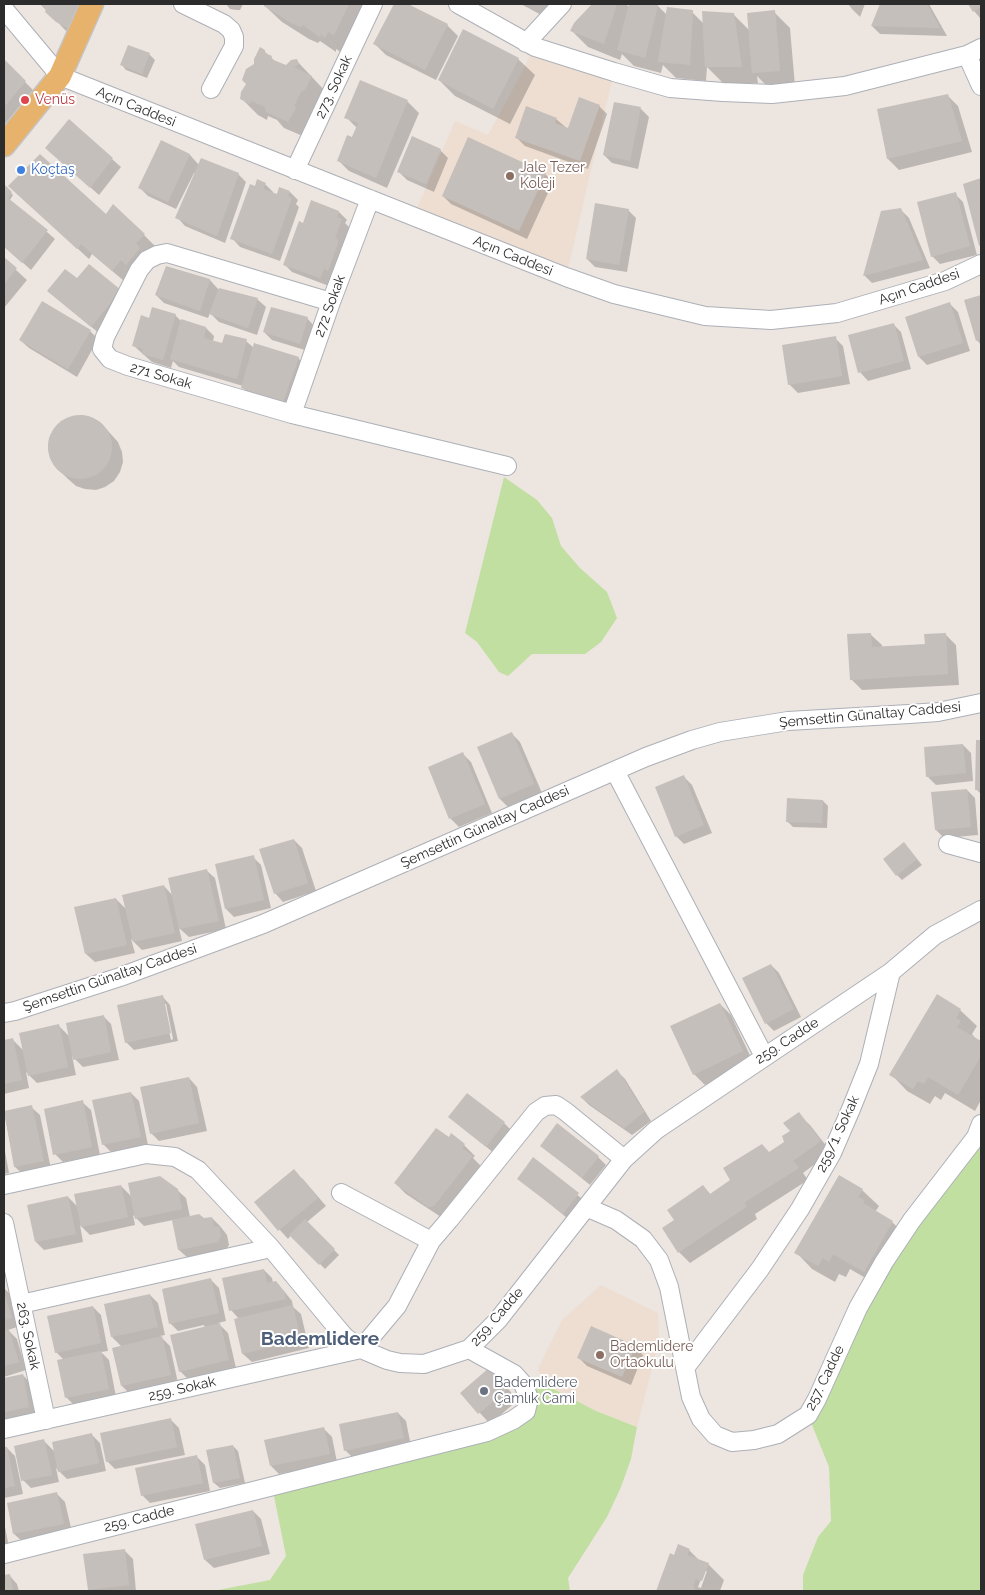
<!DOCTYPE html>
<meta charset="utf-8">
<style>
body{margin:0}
#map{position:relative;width:985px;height:1595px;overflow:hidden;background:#ede5e0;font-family:Raleway,sans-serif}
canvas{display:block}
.frame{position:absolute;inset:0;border:5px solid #2c2c2c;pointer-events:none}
</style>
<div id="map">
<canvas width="985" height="1595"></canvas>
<div class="frame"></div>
</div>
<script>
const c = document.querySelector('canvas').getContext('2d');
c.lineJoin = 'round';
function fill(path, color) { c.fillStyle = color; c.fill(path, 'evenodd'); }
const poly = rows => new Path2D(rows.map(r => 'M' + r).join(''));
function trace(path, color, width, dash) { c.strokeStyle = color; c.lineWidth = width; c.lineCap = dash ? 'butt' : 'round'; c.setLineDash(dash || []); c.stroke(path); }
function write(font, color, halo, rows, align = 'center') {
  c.font = font + ' Raleway,sans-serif'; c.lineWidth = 4; c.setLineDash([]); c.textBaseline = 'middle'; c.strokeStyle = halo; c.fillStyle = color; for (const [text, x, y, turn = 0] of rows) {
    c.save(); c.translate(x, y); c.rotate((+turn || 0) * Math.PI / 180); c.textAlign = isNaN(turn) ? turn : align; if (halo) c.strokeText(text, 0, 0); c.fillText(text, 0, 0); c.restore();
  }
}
fill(poly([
 [535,47,614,72,566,277,413,217,455,121,488,135],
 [601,1285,658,1313,659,1341,637,1427,596,1411,544,1384,538,1369,562,1320]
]), '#edded1');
fill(poly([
 [504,477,537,500,552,518,561,546,580,568,607,592,617,618,601,642,585,654,532,654,508,676,499,672,477,642,465,633],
 [981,1124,981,1591,803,1591,803,1575,818,1537,831,1521,829,1467,808,1415,858,1308],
 [544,1384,596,1411,637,1427,631,1459,621,1487,607,1517,568,1578,570,1591,213,1591,270,1580,286,1556,272,1486,513,1420,526,1390]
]), '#c1dfa1');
fill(poly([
 [40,4,97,4,68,33],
 [226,4,243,4,240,10,236,10,230,9],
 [266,4,364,4,342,53,336,49,336,52,320,41,318,43,309,39,282,22,265,6],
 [395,4,405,4,447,25,458,36,436,80,386,55,375,44],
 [521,4,554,4,543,16],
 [594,4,626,4,629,7,630,4,650,4,658,6,667,15,692,12,704,24,733,14,750,31,774,12,790,28,795,86,770,89,757,76,758,83,723,83,707,67,706,81,676,78,663,65,661,73,634,66,622,54,620,60,588,47,572,31,575,23],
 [848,4,865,4,860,17,852,9],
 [882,4,929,4,947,36,880,34,872,26],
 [969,4,981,4,981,19,974,11],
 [264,51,275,61,286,66,296,60,328,94,305,137,284,128,277,120,268,116,267,120,258,115,241,98,256,65],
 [149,54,155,60,147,78,126,70,121,64],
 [518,59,535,75,510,124,455,96,439,80],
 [4,61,33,90,4,125],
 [361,82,408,102,419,113,387,188,349,171,338,160,352,139,357,128,346,117],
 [947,95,958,106,972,152,899,170,888,159,878,110],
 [615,103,641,109,649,117,638,169,612,163,604,155],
 [599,106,607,114,588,169,525,146,516,137,556,119,569,130],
 [69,121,121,167,99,195,55,156],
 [161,142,190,155,199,165,238,174,246,182,225,243,185,226,177,217,196,174,194,173,176,209,148,196,140,188],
 [440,150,448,158,434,192,407,180,399,172],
 [545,174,553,182,527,239,451,204,443,196],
 [981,180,981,246,964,184],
 [265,184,273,192,273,194,277,195,280,188,290,192,298,200,296,204,299,207,280,261,240,247,232,238,256,187],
 [5,187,13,195,10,200,55,239,31,270,4,246],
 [955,194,963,202,977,255,940,264,932,256],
 [21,197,106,216,144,235,155,246,124,281,92,254,89,259],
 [628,210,636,218,627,272,595,267,587,259],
 [901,210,909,218,930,268,872,283,864,275],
 [339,212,347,220,345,223,350,228,329,286,292,272,284,264,304,224],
 [4,259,27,280,4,308],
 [167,268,210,280,218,289,257,299,266,307,257,335,219,322,210,313,208,318,164,303,156,295],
 [77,280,120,291,100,334,48,291],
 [981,296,981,345,977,340,966,301],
 [950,304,958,312,970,351,927,365,919,357],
 [175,315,181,321,206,328,214,336,213,342,223,344,246,341,254,348,298,358,306,366,291,409,251,396,243,388,243,386,179,367,173,361,171,368,152,362,134,346,150,319],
 [307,318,315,327,308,351,272,340,264,332],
 [893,324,901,332,911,369,868,381,860,372],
 [90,331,98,339,77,377,29,348,20,340],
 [835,338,843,346,850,384,798,393,789,384],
 [81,415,91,417,100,422,118,442,122,452,123,462,120,472,114,481,105,487,96,490,85,489,76,486,68,479,56,467,50,458,48,448,49,438,54,429,61,421,70,417],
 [870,634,882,645,882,647,926,645,945,634,956,645,959,685,862,690,851,679],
 [512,734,520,742,542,793,508,807,500,799,479,748],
 [977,741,981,741,981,794,977,790],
 [963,745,971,753,973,781,936,785,928,777],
 [462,753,471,762,492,813,459,827,451,819,429,768],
 [684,777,692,785,712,833,684,844,676,836],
 [967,790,975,798,978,835,944,838,936,830],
 [823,801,828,806,827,828,793,827,788,822],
 [294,840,302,848,316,891,283,902,275,893],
 [909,849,922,865,902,880,897,875],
 [253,857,261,865,271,908,234,917,226,909],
 [206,870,215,878,226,929,189,937,179,928,182,941,142,950,131,939,135,953,95,962,86,954,116,899,127,910,164,886,173,896],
 [771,965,779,973,801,1017,774,1031,766,1023],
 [162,996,170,1005,178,1041,134,1050,126,1042],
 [163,1004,166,1004,173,1039,171,1040],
 [720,1004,731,1015,753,1062,705,1085,694,1074],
 [960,1010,977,1026,972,1034,976,1039,981,1042,981,1100,975,1111,945,1093,941,1100,935,1096,930,1104,907,1091,891,1074],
 [103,1016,111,1024,119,1060,83,1067,72,1056,76,1075,37,1083,26,1072,29,1088,4,1094,4,1042,13,1040,24,1051,59,1026,70,1037],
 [617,1071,625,1079,651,1121,632,1135,589,1105,581,1097],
 [189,1078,197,1087,207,1131,159,1141,151,1133],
 [131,1093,139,1101,148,1145,111,1152,103,1144],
 [82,1102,91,1110,100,1155,63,1162,55,1154],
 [31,1107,40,1115,51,1169,24,1175,15,1167,4,1112],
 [798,1114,810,1125,831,1152,803,1173,808,1180,755,1214,757,1219,690,1263,679,1252,676,1221,703,1186,711,1195,785,1143],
 [450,1117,504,1123,512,1131,495,1154],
 [449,1139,464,1145,475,1156,473,1158,483,1168,441,1217,406,1194,395,1183],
 [541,1145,598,1157,606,1165,590,1185],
 [4,1146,9,1173,4,1174],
 [533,1159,586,1202,572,1222,518,1178],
 [302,1178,326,1206,307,1222,339,1255,325,1269,291,1235,288,1239,255,1202],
 [121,1186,132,1197,177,1190,186,1198,190,1217,204,1220,212,1218,220,1226,227,1235,229,1245,226,1250,188,1258,179,1250,173,1220,144,1226,133,1215,135,1225,90,1235,80,1225,83,1242,44,1250,36,1242,68,1197,78,1207],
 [862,1190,879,1206,875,1212,892,1222,909,1238,881,1287,850,1269,846,1277,839,1274,835,1282,812,1269,796,1252],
 [264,1270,272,1278,273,1283,275,1282,284,1291,292,1301,293,1307,301,1314,309,1348,252,1362,243,1354,239,1319,231,1310],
 [211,1280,219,1288,226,1321,218,1323,228,1333,236,1368,189,1380,180,1371,205,1328,204,1325,178,1331,170,1323],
 [4,1288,9,1293,20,1326,8,1330,17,1339,26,1370,4,1377],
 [150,1295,158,1303,165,1335,160,1336,170,1346,178,1383,130,1394,122,1386,114,1349,122,1347,112,1337],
 [93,1307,101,1315,108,1351,101,1352,109,1360,116,1397,75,1406,67,1398,59,1361,64,1360,56,1352],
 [635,1347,643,1355,631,1385,587,1366,579,1358],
 [490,1369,518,1400,490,1424,462,1393],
 [23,1375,31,1384,37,1415,4,1422,4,1379],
 [398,1413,406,1421,411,1446,353,1458,345,1450],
 [171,1420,179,1428,185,1455,115,1469,107,1461],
 [324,1429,332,1437,337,1462,279,1474,271,1466],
 [92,1435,100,1443,106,1471,67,1479,56,1468,59,1482,31,1488,23,1480,44,1441,55,1452],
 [233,1446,238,1451,245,1483,220,1488,214,1483,208,1451],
 [7,1448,15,1456,23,1494,4,1498,4,1449],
 [197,1457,205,1465,210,1491,150,1503,142,1495],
 [57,1494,65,1502,72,1532,23,1542,14,1534,8,1504],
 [253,1511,261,1519,270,1554,214,1568,205,1560],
 [4,1522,9,1547,4,1548],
 [124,1550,133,1559,136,1591,91,1591,89,1589],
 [689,1550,700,1561,708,1564,724,1580,720,1591,657,1591,671,1555,674,1556],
 [704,1571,707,1571,701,1588,698,1587],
 [9,1575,17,1584,19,1591,4,1591,4,1577]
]), '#0003');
fill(poly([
 [40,4,81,4,69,29,56,22,45,12,46,9],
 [264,4,349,4,334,35,328,32,325,38,320,34,321,38,303,25,301,27,291,23,264,6],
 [394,4,408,4,448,24,425,70,373,44],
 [592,4,617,4,604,44,570,31,574,23],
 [629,4,658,5,645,58,617,50],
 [880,4,927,4,940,28,871,26],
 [968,4,981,4,981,7,973,12],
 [667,7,693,10,690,65,658,62],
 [775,10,780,71,752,73,747,13],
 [702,11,734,13,742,67,705,67],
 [463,29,519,58,493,109,438,80],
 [128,45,150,53,142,74,120,65],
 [260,47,265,50,265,53,272,56,271,59,286,65,291,60,297,59,299,64,294,67,312,76,305,90,301,92,294,106,296,108,288,122,266,112,265,107,252,101,250,104,240,99,241,92,246,84,242,80,246,69,254,64,254,59],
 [4,59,26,81,4,107],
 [360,80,408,100,376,178,337,161,347,135,352,137,358,123,344,118],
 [948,94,962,141,887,159,877,109],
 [579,97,600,105,580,161,515,138,526,106,557,118,555,123,568,128],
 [614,102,641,107,630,161,603,155],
 [69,119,113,158,90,188,45,148],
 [412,136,441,149,426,184,397,172],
 [468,137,546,173,519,231,442,196],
 [161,140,190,154,168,202,138,188],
 [40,154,106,214,113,204,145,234,136,243,140,248,126,265,121,260,112,271,81,244,77,249,8,186],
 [201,158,239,173,217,236,175,218],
 [981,178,981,245,979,246,963,184],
 [257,179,266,183,263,189,277,194,279,187,290,191,288,196,292,198,272,254,230,239,250,184,255,186],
 [5,185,12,192,8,198,48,230,22,263,4,247],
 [956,192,970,246,931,257,917,202],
 [311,200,339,211,337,217,342,219,335,238,339,240,328,271,324,269,320,278,283,265,299,221,303,223],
 [595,203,629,209,619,265,586,259],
 [901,208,923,260,863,276,881,211],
 [4,257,17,268,4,284],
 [89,264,121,290,91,327,47,291,65,269,77,278],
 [166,266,210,279,200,311,155,295],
 [219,288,258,298,248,328,209,314],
 [981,295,981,339,976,341,964,300],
 [42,301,91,330,68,369,19,340],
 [950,302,963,343,918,357,905,317],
 [152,307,176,314,163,360,142,354,143,349,132,346,141,315,149,318],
 [271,307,308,317,300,344,263,332],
 [181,319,206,327,204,338,222,343,225,334,247,339,237,379,170,359],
 [894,323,904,361,858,373,848,335],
 [836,336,842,376,788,385,782,345],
 [254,343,299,357,283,402,241,388],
 '48 447a32 32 0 1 1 64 0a32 32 0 1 1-64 0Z',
 [871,633,872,647,925,644,924,634,946,633,948,674,850,680,847,634],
 [512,732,534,784,499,799,477,747],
 [976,740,981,740,981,790,975,790],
 [963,744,966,773,926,777,924,747],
 [463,752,485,804,449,819,428,767],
 [684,775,704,825,675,837,655,787],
 [967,789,971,827,935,830,931,792],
 [787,798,823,800,822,823,786,822],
 [294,839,308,883,274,894,259,849],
 [904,842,917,859,896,876,883,859],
 [254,855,264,900,225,909,215,864],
 [207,869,219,921,179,929,168,878],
 [164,885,175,933,133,942,122,895],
 [116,898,127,945,85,954,74,907],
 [771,964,794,1009,765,1024,742,978],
 [937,994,961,1009,956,1018,961,1021,957,1027,981,1041,981,1056,958,1095,928,1077,924,1084,918,1081,913,1089,889,1075],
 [163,995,171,1033,125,1043,117,1005],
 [720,1003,743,1051,693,1075,670,1026],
 [104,1015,111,1052,73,1060,66,1023],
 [59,1024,68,1067,28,1076,19,1033],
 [13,1038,22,1080,4,1084,4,1040],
 [617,1069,644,1112,624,1128,580,1097],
 [189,1077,199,1123,150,1134,140,1087],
 [131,1092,141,1137,102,1145,92,1100],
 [467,1093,505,1122,486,1147,448,1117],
 [83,1100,92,1147,53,1155,44,1109],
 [32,1105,44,1161,14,1167,4,1111],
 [799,1112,821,1141,793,1161,799,1168,745,1202,746,1207,678,1253,662,1228,674,1220,667,1210,703,1185,710,1194,730,1180,723,1168,762,1144,769,1152,784,1142,782,1136,790,1131,783,1123],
 [557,1123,599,1156,582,1178,540,1146],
 [436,1128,449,1137,451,1133,465,1144,462,1148,473,1156,434,1206,428,1207,394,1183],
 [533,1157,579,1193,563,1214,517,1179],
 [294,1169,318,1198,278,1231,254,1202],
 [839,1175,863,1189,858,1197,864,1200,863,1203,893,1221,864,1272,833,1254,829,1262,823,1258,818,1266,794,1253],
 [160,1176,178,1189,182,1209,135,1219,128,1183],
 [121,1185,128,1217,81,1227,74,1194],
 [68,1196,76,1234,35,1242,27,1205],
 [199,1214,204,1218,212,1217,214,1227,219,1226,221,1236,218,1242,178,1250,172,1220],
 [305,1219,335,1249,319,1265,289,1235],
 [264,1269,267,1283,276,1281,284,1291,286,1299,229,1311,222,1278],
 [211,1278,219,1313,169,1324,162,1289],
 [4,1293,12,1318,4,1320],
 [150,1294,158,1327,111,1337,104,1304],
 [293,1305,301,1340,242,1354,234,1319],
 [93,1306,101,1343,55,1353,47,1316],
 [220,1323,229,1360,179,1372,170,1335],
 [591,1326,636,1346,622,1377,577,1358],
 [9,1330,19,1362,4,1366,4,1331],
 [162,1336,171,1375,121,1386,112,1348],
 [101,1351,109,1389,65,1398,57,1360],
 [490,1367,508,1389,478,1414,460,1393],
 [23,1374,29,1407,4,1412,4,1378],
 [398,1412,404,1438,344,1451,339,1424],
 [171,1418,177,1447,106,1462,100,1433],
 [324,1427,330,1454,270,1466,264,1440],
 [92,1433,99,1463,58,1472,52,1442],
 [44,1439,52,1475,21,1481,14,1446],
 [233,1445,240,1478,213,1483,206,1450],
 [4,1447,7,1447,15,1486,4,1488],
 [197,1455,203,1483,141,1496,135,1468],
 [57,1492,64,1524,13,1534,7,1503],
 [253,1510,262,1546,204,1560,195,1524],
 [678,1544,690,1549,687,1555,709,1563,702,1581,696,1579,693,1586,695,1591,656,1591,670,1553,674,1555],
 [125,1549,129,1585,88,1590,83,1554],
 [10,1574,13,1591,4,1591,4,1575]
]), '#c5bfbc');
const minor = poly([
 [183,4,224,24,231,30,234,37,234,46,211,89],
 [458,4,535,47,614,72,670,88,723,92,772,94,845,86,967,55,981,48],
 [4,9,60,76,566,277,614,294,705,316,771,320,837,313,945,281,981,264],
 [526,43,562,4],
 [967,55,981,86],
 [295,170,373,4],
 [331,302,167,253,157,255,147,260,139,270,105,337,102,349,110,359,128,366,292,414,507,466],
 [292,414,331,302,370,199],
 [615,771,764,1056],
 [948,844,981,853],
 [4,1013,15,1011,120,977,263,924,646,757,692,740,720,732,788,721,909,714,938,712,981,703],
 [4,1185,146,1154,175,1157,198,1170,271,1248,333,1323,345,1337,361,1349,387,1360,400,1363,424,1364,469,1349],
 [341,1193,431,1241],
 [586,1207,616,1220,643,1239,659,1260,669,1287,691,1397,701,1419,715,1435,732,1442,754,1440,778,1434,808,1415,817,1399,858,1308,884,1262,912,1220,976,1137,981,1124],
 [4,1223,46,1420],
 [21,1304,271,1248],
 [361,1349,397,1306,431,1241,449,1220,536,1112,545,1106,556,1105,565,1111,624,1159],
 [685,1368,760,1269,800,1209,832,1153,851,1109,869,1064,891,972,935,935,981,910],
 [4,1429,361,1349],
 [4,1554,487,1432,513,1420,526,1411,529,1398,523,1384,514,1374,469,1349,498,1320,624,1159,656,1130,891,972]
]);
const major = poly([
 [4,145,60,76,92,4]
]);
trace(minor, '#acb0b7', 20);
trace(major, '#c4c4c4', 25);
trace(minor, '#fff', 18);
trace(major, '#e7b26b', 22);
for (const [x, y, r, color] of [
 [25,100,5,"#e0444e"],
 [21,170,5,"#3f7fe0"],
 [510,176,5,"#8d6e63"],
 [600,1355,5,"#8d6e63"],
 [484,1391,5,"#6b7280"]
]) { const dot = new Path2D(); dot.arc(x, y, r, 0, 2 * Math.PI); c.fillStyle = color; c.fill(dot); trace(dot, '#fff', 2); }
write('14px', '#2c2c2c', '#fff', [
 ["273. Sokak",334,87,-65],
 ["Açın Caddesi",136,107,22],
 ["Açın Caddesi",513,256,22],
 ["Açın Caddesi",919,287,-19],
 ["272 Sokak",330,306,-70],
 ["271 Sokak",161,376,16],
 ["Şemsettin Günaltay Caddesi",870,715,-5],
 ["Şemsettin Günaltay Caddesi",485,827,-24],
 ["Şemsettin Günaltay Caddesi",110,978,-19],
 ["259. Cadde",787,1041,-33],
 ["259/1. Sokak",838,1134,-65],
 ["259. Cadde",497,1317,-49],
 ["263. Sokak",28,1336,78],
 ["257. Cadde",825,1378,-64],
 ["259. Sokak",182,1389,-13],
 ["259. Cadde",139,1519,-14]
]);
write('14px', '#be3a42', '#fff', [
 ["Venüs",35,100]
], 'left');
write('14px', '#785e54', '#fff', [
 ["Jale Tezer",520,168],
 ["Koleji",520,184],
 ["Bademlidere",610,1347],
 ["Ortaokulu",610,1363]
], 'left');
write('14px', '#366cbe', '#fff', [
 ["Koçtaş",31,170]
], 'left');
write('14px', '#5b616d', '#fff', [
 ["Bademlidere",494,1383],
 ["Çamlık Cami",494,1399]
], 'left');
write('bold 19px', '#4f5f7a', '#fff', [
 ["Bademlidere",320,1339]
]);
</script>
